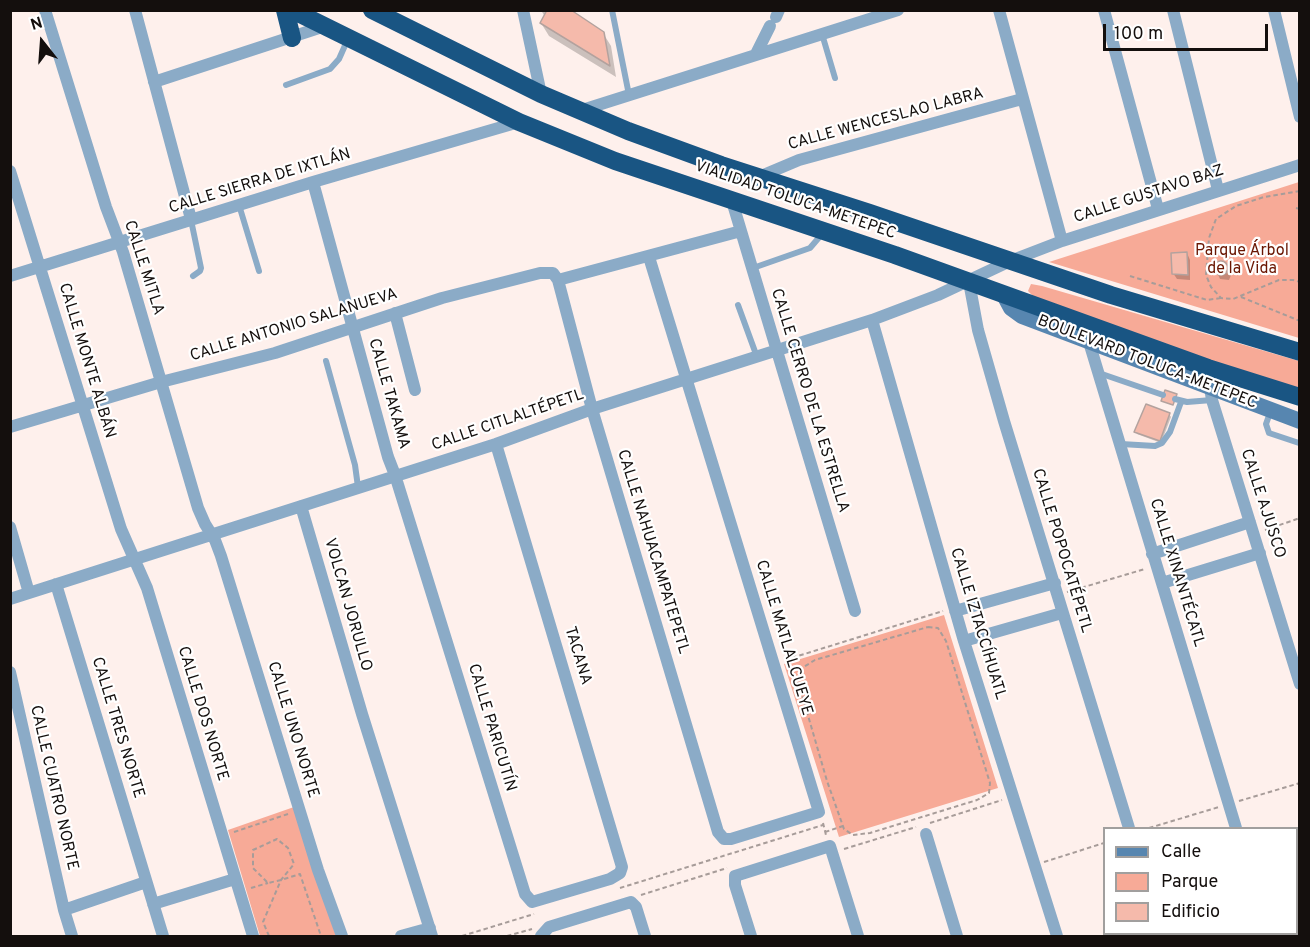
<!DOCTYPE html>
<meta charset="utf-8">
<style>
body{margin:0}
#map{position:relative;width:1310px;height:947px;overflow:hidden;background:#fef0ec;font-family:Overpass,sans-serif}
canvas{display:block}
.frame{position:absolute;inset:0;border:12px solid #140f0d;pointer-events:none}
.legend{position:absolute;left:1103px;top:827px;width:195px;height:108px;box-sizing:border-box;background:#fff;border:2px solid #a19f9e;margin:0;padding:8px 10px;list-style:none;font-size:18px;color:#140f0d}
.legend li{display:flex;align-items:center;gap:12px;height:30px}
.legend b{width:30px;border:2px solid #a19f9e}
.north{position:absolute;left:12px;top:12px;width:60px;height:60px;-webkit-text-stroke:4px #fff;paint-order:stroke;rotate:343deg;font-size:16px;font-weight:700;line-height:24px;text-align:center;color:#140f0d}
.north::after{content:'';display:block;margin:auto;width:21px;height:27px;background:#140f0d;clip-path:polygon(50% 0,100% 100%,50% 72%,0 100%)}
.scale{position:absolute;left:1103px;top:24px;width:165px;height:27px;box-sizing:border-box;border:3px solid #140f0d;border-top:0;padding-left:8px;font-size:18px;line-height:21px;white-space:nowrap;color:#140f0d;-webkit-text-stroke:4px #fff;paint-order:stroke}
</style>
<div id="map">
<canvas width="1310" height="947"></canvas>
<div class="frame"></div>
<ul class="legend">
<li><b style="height:8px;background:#5786b0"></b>Calle</li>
<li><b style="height:16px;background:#f7aa97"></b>Parque</li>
<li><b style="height:16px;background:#f5baab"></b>Edificio</li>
</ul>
<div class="north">N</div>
<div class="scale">100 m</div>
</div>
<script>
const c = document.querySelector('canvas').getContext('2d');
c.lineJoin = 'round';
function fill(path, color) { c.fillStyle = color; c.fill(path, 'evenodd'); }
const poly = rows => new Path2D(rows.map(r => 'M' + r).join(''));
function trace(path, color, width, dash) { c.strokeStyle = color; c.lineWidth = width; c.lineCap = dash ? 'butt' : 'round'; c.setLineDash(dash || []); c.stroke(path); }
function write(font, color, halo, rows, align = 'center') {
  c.font = font + ' Overpass,sans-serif'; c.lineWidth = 4.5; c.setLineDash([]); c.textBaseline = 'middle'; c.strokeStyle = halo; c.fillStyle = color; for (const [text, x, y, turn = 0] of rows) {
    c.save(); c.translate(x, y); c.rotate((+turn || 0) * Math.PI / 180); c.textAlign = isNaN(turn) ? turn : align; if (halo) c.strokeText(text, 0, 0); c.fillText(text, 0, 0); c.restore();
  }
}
fill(poly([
 [1299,182,1299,338,1049,262],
 [1031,284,1042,286,1299,361,1299,395,1034,297,1028,291],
 [944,615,998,788,839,837,784,664],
 [294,807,336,936,260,936,228,830]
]), '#f7aa97');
fill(poly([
 [541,10,580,10,572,13,603,33,611,46,616,77,549,36,541,23,545,17],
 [1187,253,1190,260,1190,280,1177,279,1173,273],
 [1219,263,1222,263,1228,267,1232,273,1229,280,1220,279,1215,268],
 [1169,414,1171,417,1161,443,1137,434,1136,432]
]), '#0003');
const building = poly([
 [547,10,571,10,604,32,610,66,540,23,547,10],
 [1187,252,1188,275,1172,274,1171,253,1187,252],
 '1214 268a7 7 0 1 1 14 0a7 7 0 1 1-14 0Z',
 [1165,390,1177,394,1173,405,1161,401,1165,390],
 [1146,404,1170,413,1160,441,1134,432,1146,404]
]);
fill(building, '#f5baab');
trace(building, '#b3a29e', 1.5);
trace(poly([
 [1300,191,1264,197,1236,206,1216,219,1209,238,1206,275,1211,287,1221,298,1233,299,1279,280,1293,280,1300,282],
 [1296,208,1300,209],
 [1130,276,1207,300,1221,298],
 [1241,297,1300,321],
 [1265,530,1300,518],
 [1067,592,1145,569],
 [928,627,938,628,946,641,990,783,989,793,977,800,870,833,853,835,844,829,827,781,798,681,802,668,815,660,928,627],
 [785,660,943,611],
 [1239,801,1300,783],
 [823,823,826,835],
 [930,823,1002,800],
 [1149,828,1219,807],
 [234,832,288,814],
 [825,832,843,826],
 [844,849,916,827],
 [1044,862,1104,843],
 [251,888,268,883],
 [620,888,823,825],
 [641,895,727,868],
 [269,936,263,922,281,880,294,864,288,848,277,839,253,850,253,868,268,883,281,880,300,874,321,936],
 [462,936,534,914],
 [507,936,532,929]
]), '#a79c99', 2, [4.5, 3]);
trace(poly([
 [612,10,629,95],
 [822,34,835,78],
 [286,85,330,69,339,59,347,41],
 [239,205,259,271],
 [191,220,201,268,200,271,193,276],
 [753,268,810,248,822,234],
 [738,305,757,357],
 [326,361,355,465,358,487],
 [1099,373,1163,395],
 [1175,399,1187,402,1212,400],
 [1271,410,1266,424,1269,433,1299,443],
 [1121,444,1155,446,1162,443,1170,432,1181,402]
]), '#8babc7', 6);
trace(poly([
 [45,10,106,207,123,252,198,508,205,524,215,540,221,556,318,870,342,936],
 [135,10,191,219],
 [523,10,541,94],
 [999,10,1062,241],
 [1104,10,1158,209],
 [1173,10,1218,190],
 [1274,10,1300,117],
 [776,17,779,10],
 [756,54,770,26],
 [154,82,325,26],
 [579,111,898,10],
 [10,171,121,529,147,588,253,936],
 [761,176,799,160,1022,99],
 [313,182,388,457,395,475,525,894,532,902,610,879,620,873,622,867,496,444],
 [732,201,855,611],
 [10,276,313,182,519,122],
 [558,280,741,231],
 [969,282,978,330,1004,421,1129,828],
 [395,313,415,390],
 [872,320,964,641,1057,936],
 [1092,336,1089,342,1236,828],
 [1209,381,1212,400,1300,684],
 [10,427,161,382,275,353,442,298,540,273,553,273,558,280,592,409,718,832,724,839,731,839,819,812,649,257],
 [301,506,362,714,432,936],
 [10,527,29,593],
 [1152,554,1250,522],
 [1162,583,1260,553],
 [56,584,163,936],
 [10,599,496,444,592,409,872,320,938,295,1010,261,1062,241,1300,165],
 [955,611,1055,583],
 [964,641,1062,613],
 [10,672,64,910,72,936],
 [926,834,957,936],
 [153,904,235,879],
 [64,910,146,882],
 [1161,934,1162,936],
 [1268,934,1269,936],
 [401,936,430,928],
 [541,936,549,927,631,902,636,907,645,936],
 [751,936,735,885,735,876,830,846,858,936]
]), '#8babc7', 12);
trace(poly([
 [1004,295,1011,308,1022,316,1300,421]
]), '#5786b0', 16);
trace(poly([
 [285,10,292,38],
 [292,10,519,122,615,161,895,255,1208,368,1300,397],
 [372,10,541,94,628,131,721,165,870,213,1111,295,1300,352]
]), '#195583', 18);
write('16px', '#140f0d', '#fff', [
 ["CALLE WENCESLAO LABRA",886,120,-15],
 ["CALLE SIERRA DE IXTLÁN",260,182,-17],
 ["CALLE GUSTAVO BAZ",1149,195,-18],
 ["VIALIDAD TOLUCA-METEPEC",795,201,19],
 ["CALLE MITLA",143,268,72],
 ["CALLE ANTONIO SALANUEVA",294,326,-17],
 ["CALLE MONTE ALBÁN",86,361,73],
 ["BOULEVARD TOLUCA-METEPEC",1147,363,21],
 ["CALLE TAKAMA",388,394,74],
 ["CALLE CERRO DE LA ESTRELLA",809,401,73],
 ["CALLE CITLALTÉPETL",508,421,-19],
 ["CALLE AJUSCO",1262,504,72],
 ["CALLE POPOCATÉPETL",1061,551,73],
 ["CALLE NAHUACAMPATEPETL",652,552,73],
 ["CALLE XINANTÉCATL",1176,573,73],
 ["VOLCAN JORULLO",347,605,74],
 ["CALLE IZTACCÍHUATL",977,624,73],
 ["CALLE MATLALCUEYE",783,638,73],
 ["TACANA",577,656,73],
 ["CALLE DOS NORTE",202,714,73],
 ["CALLE TRES NORTE",117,728,73],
 ["CALLE PARICUTÍN",491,728,73],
 ["CALLE UNO NORTE",292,730,73],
 ["CALLE CUATRO NORTE",53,788,77]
]);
write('16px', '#6a1602', '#fff', [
 ["Parque Árbol",1242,252],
 ["de la Vida",1242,270]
]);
</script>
